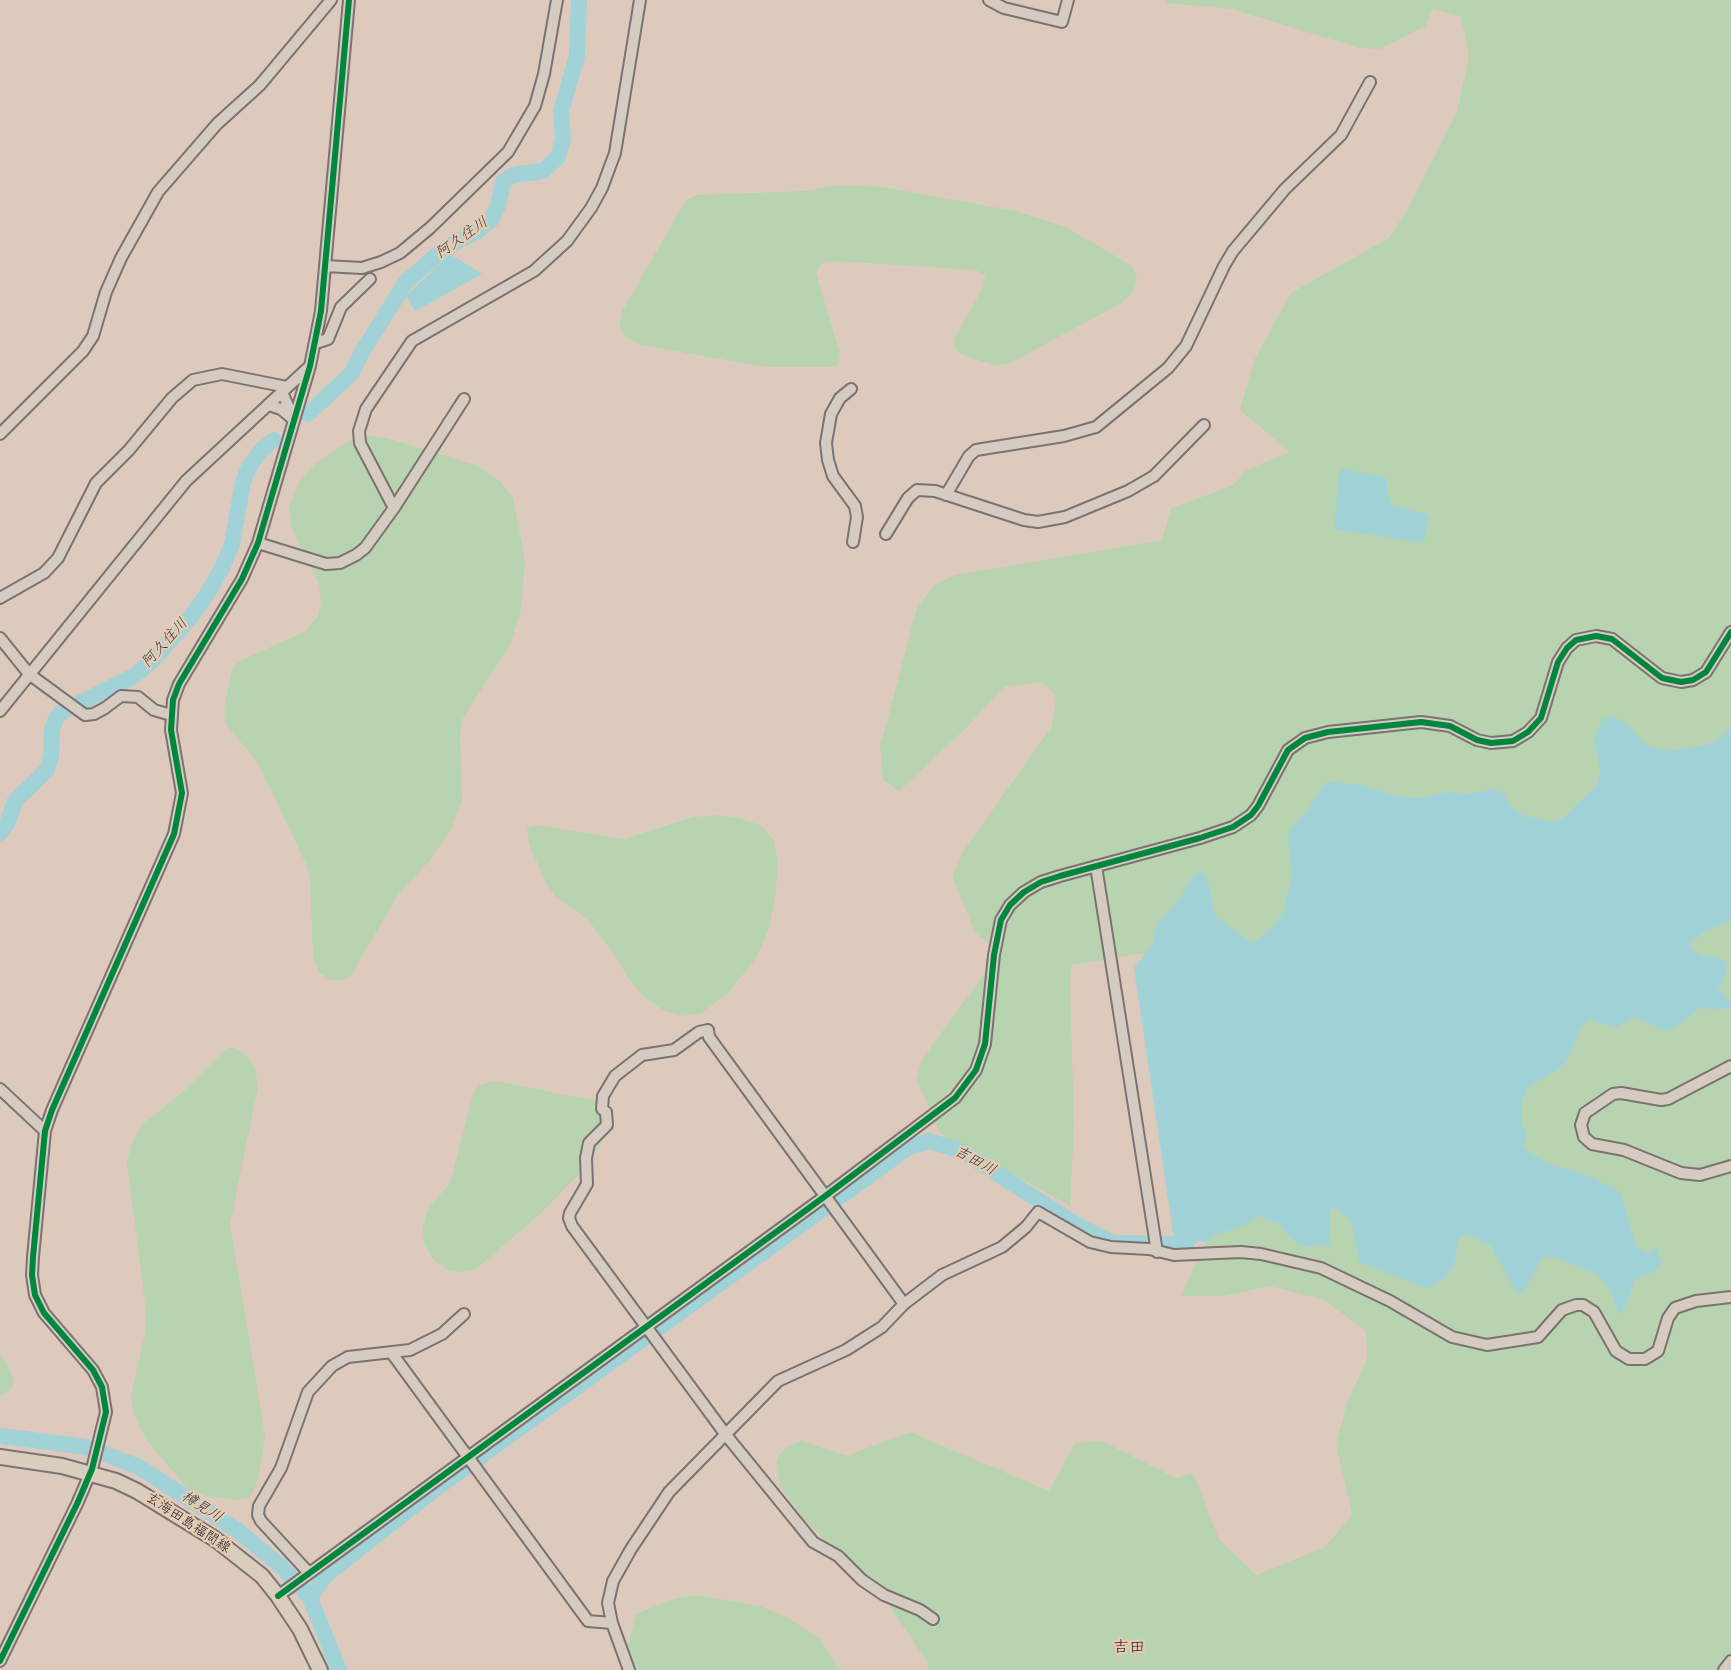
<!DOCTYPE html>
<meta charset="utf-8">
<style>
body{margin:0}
canvas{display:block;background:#decabc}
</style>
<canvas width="1731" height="1670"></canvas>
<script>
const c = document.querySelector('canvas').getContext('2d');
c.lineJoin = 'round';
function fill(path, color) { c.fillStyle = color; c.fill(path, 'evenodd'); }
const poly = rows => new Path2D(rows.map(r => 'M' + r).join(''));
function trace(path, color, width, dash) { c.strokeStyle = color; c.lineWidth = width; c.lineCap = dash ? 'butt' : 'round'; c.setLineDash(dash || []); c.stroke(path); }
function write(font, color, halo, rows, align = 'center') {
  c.font = font + ' "Shantell Sans","Klee One",sans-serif'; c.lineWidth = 4.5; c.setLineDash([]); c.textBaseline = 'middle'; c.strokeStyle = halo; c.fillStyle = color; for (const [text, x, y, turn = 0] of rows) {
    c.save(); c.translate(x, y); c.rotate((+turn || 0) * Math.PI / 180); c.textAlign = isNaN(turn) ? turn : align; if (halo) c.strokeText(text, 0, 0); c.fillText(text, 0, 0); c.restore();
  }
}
fill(poly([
 [1165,0,1731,0,1731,727,1717,740,1688,750,1669,751,1594,738,1600,772,1597,785,1562,819,1553,822,1525,816,1510,806,1494,789,1468,794,1449,792,1418,798,1400,797,1361,785,1327,781,1303,816,1294,824,1290,840,1292,876,1284,910,1277,923,1255,942,1245,938,1218,918,1213,911,1211,891,1194,875,1176,903,1163,917,1153,943,1146,953,1072,965,1070,980,1074,1128,1070,1206,941,1134,916,1079,923,1058,1001,951,975,933,953,878,960,856,1052,726,1056,696,1042,682,1004,687,965,729,899,791,883,780,880,747,917,608,934,585,956,575,1162,540,1171,508,1232,486,1248,469,1290,452,1240,410,1254,360,1291,293,1389,238,1409,207,1457,112,1469,57,1461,16,1432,9,1426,26,1380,49,1359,48,1232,9,1167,3],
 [836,185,883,187,1015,211,1066,227,1132,266,1137,278,1134,291,1122,303,1008,364,993,365,960,354,954,346,955,338,983,287,985,276,976,270,833,261,822,263,816,273,840,354,838,365,830,367,766,367,641,345,624,336,620,326,621,313,686,200,697,195,805,191],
 [371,435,394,440,478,466,500,481,513,497,525,561,521,609,511,643,463,718,460,735,462,801,451,830,429,861,398,895,350,977,341,981,329,979,320,973,313,958,310,878,307,866,258,763,228,727,225,721,224,709,233,666,242,660,306,631,318,616,321,602,319,584,292,530,289,507,299,482,316,463,349,441],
 [718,815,739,818,762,826,774,840,778,866,775,899,769,929,755,960,727,994,702,1013,684,1016,665,1011,645,998,628,978,616,957,588,920,555,896,546,883,529,844,527,829,531,826,542,826,624,839,693,817],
 [1725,922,1731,922,1731,1003,1718,989,1727,972,1714,956,1702,956,1693,950,1689,944,1706,931],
 [1701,1007,1715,1010,1731,1007,1731,1670,930,1670,927,1662,886,1601,806,1521,780,1487,776,1464,779,1454,789,1446,802,1441,846,1456,910,1432,1049,1491,1075,1443,1102,1441,1176,1478,1193,1473,1219,1539,1256,1575,1325,1547,1352,1515,1336,1444,1347,1403,1367,1359,1366,1331,1324,1300,1270,1286,1223,1296,1181,1296,1206,1242,1215,1235,1243,1226,1259,1216,1278,1224,1297,1244,1306,1247,1331,1244,1329,1237,1331,1208,1338,1210,1351,1220,1359,1262,1428,1289,1448,1275,1455,1263,1458,1242,1462,1235,1471,1236,1491,1246,1499,1259,1535,1269,1542,1257,1553,1256,1598,1275,1610,1289,1619,1314,1625,1308,1635,1280,1654,1272,1658,1247,1646,1253,1637,1248,1620,1191,1586,1175,1549,1164,1529,1152,1524,1145,1527,1135,1521,1121,1522,1103,1527,1088,1557,1070,1566,1062,1575,1044,1579,1029,1589,1020,1617,1028,1633,1017,1666,1031],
 [232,1047,246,1054,255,1068,258,1087,230,1224,265,1436,258,1479,253,1493,248,1498,236,1500,205,1496,189,1490,147,1441,133,1413,131,1395,145,1333,146,1311,127,1162,132,1142,141,1126,185,1090,226,1049],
 [490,1082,501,1082,597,1101,605,1105,609,1119,606,1134,598,1149,579,1174,541,1213,475,1270,459,1272,448,1270,433,1259,424,1244,423,1229,426,1214,433,1202,449,1185,452,1176,473,1094,479,1085],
 [0,1355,8,1365,14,1382,10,1391,0,1395],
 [698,1595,763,1607,788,1618,820,1639,840,1670,634,1670,624,1659,636,1614,677,1598]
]), '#b8d3af');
fill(poly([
 [450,254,482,274,415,311,406,296],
 [1340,468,1387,478,1387,490,1392,505,1429,515,1424,543,1334,529],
 [1611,716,1625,723,1648,746,1669,751,1702,746,1717,740,1731,727,1731,922,1725,922,1706,931,1689,944,1693,950,1702,956,1714,956,1726,963,1727,972,1718,989,1731,1003,1731,1007,1714,1010,1701,1007,1674,1029,1666,1031,1633,1017,1617,1028,1589,1020,1579,1029,1575,1044,1566,1062,1557,1070,1527,1088,1522,1103,1521,1121,1527,1135,1524,1145,1529,1152,1549,1164,1586,1175,1620,1191,1637,1248,1647,1253,1658,1247,1661,1264,1654,1272,1635,1280,1625,1308,1619,1315,1610,1289,1598,1275,1553,1256,1542,1258,1525,1289,1517,1294,1491,1246,1471,1236,1462,1235,1458,1242,1455,1263,1448,1275,1428,1289,1359,1262,1351,1220,1338,1210,1331,1208,1329,1237,1331,1244,1306,1247,1297,1244,1278,1224,1259,1216,1243,1226,1215,1235,1206,1242,1176,1238,1173,1233,1134,968,1153,943,1157,924,1176,903,1194,875,1200,873,1205,876,1211,891,1213,911,1218,918,1245,938,1255,942,1277,923,1284,910,1292,876,1288,834,1294,824,1303,816,1327,781,1361,785,1400,797,1418,798,1449,792,1468,794,1494,789,1504,793,1510,806,1525,816,1553,822,1562,819,1597,785,1600,772,1594,738,1603,719]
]), '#a0d2d7');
trace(poly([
 [308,414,352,373,361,354,406,282,445,248,476,232,491,220,498,206,503,182,513,175,543,171,558,157,563,139,561,111,577,56,579,0],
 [0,833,7,824,15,801,47,770,51,756,52,730,56,718,62,712,134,676,153,660,191,617,209,591,222,568,232,544,243,482,248,469,260,451,274,440],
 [0,1436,87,1447,139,1467,237,1530,281,1566,310,1598,339,1670],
 [310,1598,326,1575,434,1490,909,1147,929,1141,962,1151,1077,1225,1113,1243,1185,1244,1203,1222]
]), '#a0d2d7', 16);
const minor = poly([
 [989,0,1004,8,1062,22,1068,0],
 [325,266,362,268,381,262,400,253,430,228,508,152,535,106,544,74,557,0],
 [316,343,328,339,341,307,370,279],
 [851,389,840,398,831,414,826,443,828,460,833,476,855,506,857,517,853,542],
 [282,392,294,420],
 [269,405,281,409,294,420],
 [0,434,83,351,93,336,106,292,121,258,158,192,217,124,260,85,331,0],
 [946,495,969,456,976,450,1064,436,1096,427,1168,368,1186,346,1224,266,1233,251,1285,189,1341,135,1370,82],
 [394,508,360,443,359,431,366,409,412,341,534,271,567,241,591,208,602,188,615,153,640,0],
 [886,534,908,498,917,490,935,491,1024,520,1038,522,1065,517,1128,491,1154,476,1204,425],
 [258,543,326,564,340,563,356,555,365,548,394,508,464,399],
 [0,598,44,573,58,558,96,483,129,450,172,398,193,380,222,374,287,387],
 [0,638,29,674,85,715,94,714,105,708,121,696,138,697,154,710,171,715],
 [0,711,186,481,309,367],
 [1096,866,1157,1252],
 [1731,1066,1668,1099,1661,1100,1621,1093,1613,1094,1585,1113,1581,1125,1584,1137,1592,1144,1624,1150,1681,1173,1700,1175,1731,1166],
 [0,1089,45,1131],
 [904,1304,709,1037,708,1030,699,1032,674,1050,642,1055,615,1076,603,1096,602,1109,606,1112,607,1125,589,1143,586,1158,587,1184,570,1213,569,1218,572,1226,726,1435,813,1542,838,1556,862,1580,884,1595,920,1610,933,1619],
 [391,1352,588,1621,612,1623],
 [309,1573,261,1521,258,1515,259,1506,281,1468,308,1392,332,1366,348,1357,410,1350,442,1334,464,1314],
 [278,1596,824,1197,955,1098,976,1070,985,1044,994,955,1001,920,1010,905,1024,892,1041,882,1060,876,1200,838,1233,827,1251,815,1258,806,1288,750,1305,738,1328,732,1421,722,1450,726,1477,740,1491,743,1513,741,1528,732,1541,718,1558,662,1567,648,1576,640,1596,636,1612,639,1662,678,1681,682,1693,680,1706,672,1731,632],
 [0,1661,77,1504,92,1469,106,1412,102,1387,93,1370,44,1313,35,1295,32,1275,33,1257,45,1131,52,1110,174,834,182,793,171,730,173,700,179,684,242,579,258,543,310,366,321,311,349,0],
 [629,1670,612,1623,608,1603,613,1581,631,1549,669,1492,778,1381,846,1350,882,1327,904,1304,942,1275,1002,1247,1026,1227,1038,1212,1090,1242,1111,1247,1149,1249,1174,1255,1241,1252,1261,1254,1321,1268,1390,1301,1452,1337,1487,1345,1538,1337,1562,1310,1576,1305,1583,1305,1594,1312,1616,1351,1629,1359,1645,1359,1658,1351,1668,1318,1675,1308,1696,1301,1731,1297],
 [1724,1670,1731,1661]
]);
const major = poly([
 [0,1457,62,1466,116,1481,137,1491,215,1539,262,1576,278,1596,300,1629,320,1670]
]);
trace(minor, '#7b7271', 14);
trace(major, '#7b7271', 18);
trace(minor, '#d6cbc1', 10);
trace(major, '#d9cdbd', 14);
trace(poly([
 [278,1596,824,1197,955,1098,976,1070,985,1044,994,955,1001,920,1010,905,1024,892,1041,882,1060,876,1200,838,1233,827,1251,815,1258,806,1288,750,1305,738,1328,732,1421,722,1450,726,1477,740,1491,743,1513,741,1528,732,1541,718,1558,662,1567,648,1576,640,1596,636,1612,639,1662,678,1681,682,1693,680,1706,672,1731,632],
 [0,1661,77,1504,92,1469,106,1412,102,1387,93,1370,44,1313,35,1295,32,1275,33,1257,45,1131,52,1110,174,834,182,793,171,730,173,700,179,684,242,579,258,543,310,366,321,311,349,0]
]), '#00873e', 6);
write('14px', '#22223b', '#e8cbaf', [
 ["玄海田島福間線",188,1523,33]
]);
write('italic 15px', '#313d54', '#e8cbaf', [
 ["阿久住川",462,238,-35],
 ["阿久住川",165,643,-48],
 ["吉田川",975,1161,29],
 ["樽見川",202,1507,33]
]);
write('16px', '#22223b', '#e8cbaf', [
 ["吉田",1129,1648]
]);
</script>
